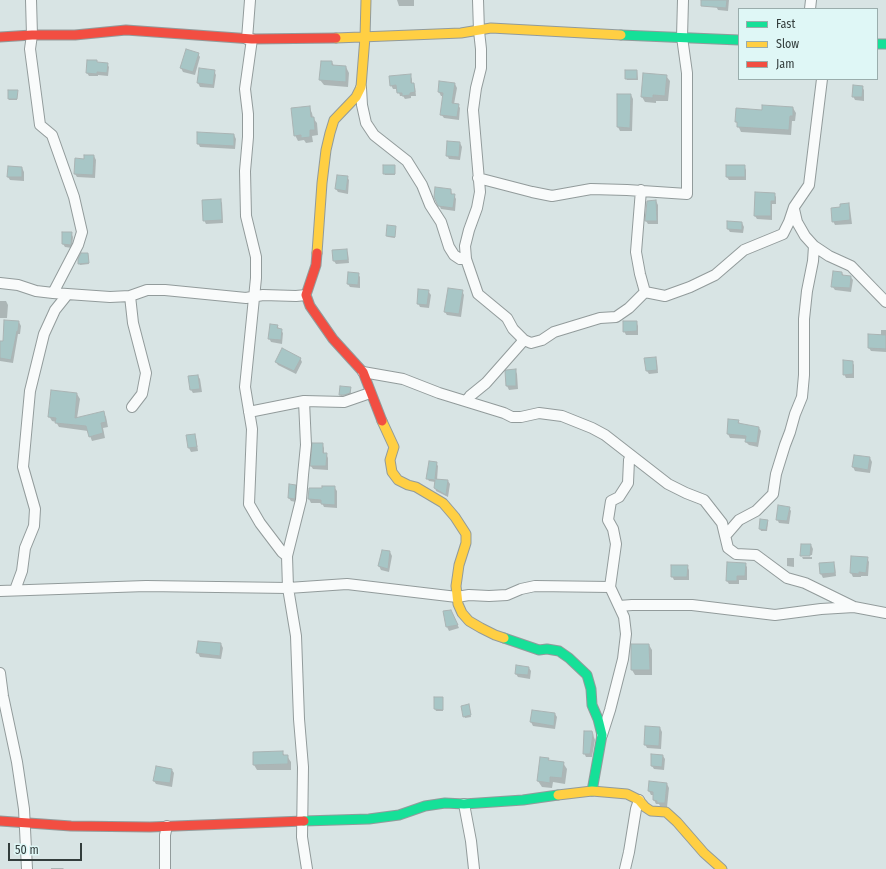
<!DOCTYPE html>
<style>
body{margin:0}
#map{position:relative;width:886px;height:869px;overflow:hidden;background:#d8e4e4;font-family:"Fira Sans Condensed",sans-serif}
canvas{display:block}
.legend{position:absolute;left:738px;top:8px;width:140px;height:72px;box-sizing:border-box;background:#dff7f6;border:1px solid #9aadac;margin:0;padding:5px 7px;list-style:none;font-size:12px;color:#333d3c}
.legend li{display:flex;align-items:center;gap:8px;height:20px}
.legend b{width:20px;border:1px solid #9aadac}
.scale{position:absolute;left:8px;top:843px;width:74px;height:18px;box-sizing:border-box;border:2px solid #333d3c;border-top:0;padding-left:5px;font-size:12px;line-height:14px;white-space:nowrap;color:#333d3c;-webkit-text-stroke:3px #dff7f6;paint-order:stroke}
</style>
<div id="map">
<canvas width="886" height="869"></canvas>
<ul class="legend">
<li><b style="height:5px;background:#16e098"></b>Fast</li>
<li><b style="height:5px;background:#ffcf43"></b>Slow</li>
<li><b style="height:5px;background:#f24e42"></b>Jam</li>
</ul>
<div class="scale">50 m</div>
</div>
<script>
const c = document.querySelector('canvas').getContext('2d');
c.lineJoin = 'round';
function fill(path, color) { c.fillStyle = color; c.fill(path, 'evenodd'); }
const poly = rows => new Path2D(rows.map(r => 'M' + r).join(''));
function trace(path, color, width, dash) { c.strokeStyle = color; c.lineWidth = width; c.lineCap = dash ? 'butt' : 'round'; c.setLineDash(dash || []); c.stroke(path); }
fill(poly([
 [397,0,414,0,414,6,399,6],
 [713,0,729,0,728,11,718,10],
 [198,54,200,57,195,75,183,72,181,68],
 [332,62,334,66,346,67,349,73,348,87,324,85,320,80],
 [107,64,109,67,108,76,98,75,98,76,89,76,87,73],
 [214,71,216,75,214,88,200,87,198,83],
 [637,71,638,80,627,80,626,78],
 [410,75,412,79,412,84,415,87,416,96,411,96,411,98,405,99,403,96,400,96,398,89,393,89,391,85],
 [666,76,670,81,668,101,656,101,656,103,645,102,642,97],
 [440,82,455,84,457,88,454,104,458,105,460,108,459,120,444,118,441,114,444,96,441,96,439,92],
 [862,87,864,90,864,101,855,100,853,96],
 [17,91,17,100,9,100,9,98],
 [618,95,631,95,633,99,632,131,620,131,618,127],
 [309,107,312,113,313,118,317,123,318,135,312,136,313,142,306,143,304,140,298,141,295,135],
 [793,108,796,113,795,121,792,121,791,135,741,132,736,121,763,111],
 [234,135,236,139,235,149,200,147,198,143],
 [460,143,462,147,460,160,449,159,447,155],
 [94,156,96,160,95,178,77,177,75,174,85,160],
 [395,166,395,175,385,175,384,173],
 [744,166,746,170,746,180,729,180,727,177],
 [22,168,24,172,24,181,10,180,8,177],
 [347,177,349,180,348,194,338,192,336,189],
 [451,190,452,195,454,195,456,199,455,211,441,209,435,196],
 [774,194,776,197,776,204,772,204,772,220,757,219,755,216],
 [220,200,222,203,223,223,206,224,204,220],
 [656,201,658,205,658,224,648,224,646,221],
 [848,204,850,208,852,224,835,225,833,221,841,208],
 [742,223,744,227,743,233,730,232,728,229],
 [395,227,395,238,388,237,387,236],
 [71,233,73,237,72,248,65,247,63,244],
 [346,250,348,253,349,263,336,264,334,261],
 [88,254,89,264,80,265,79,263],
 [842,273,844,276,850,276,853,280,851,292,835,290,832,286],
 [358,274,360,277,360,288,350,287,348,284],
 [428,291,431,295,429,308,420,307,418,303],
 [462,291,464,295,461,317,447,315,445,312],
 [0,301,6,301,8,305,7,318,0,318],
 [19,322,21,326,20,334,18,334,13,363,0,361,0,342,3,342],
 [636,322,638,326,638,335,626,335,624,331],
 [277,326,283,333,282,344,271,342,269,338],
 [881,330,886,330,886,352,871,351,869,348,881,335],
 [300,358,302,362,296,374,278,365,276,362],
 [655,358,657,361,658,373,649,374,647,371],
 [852,362,854,365,854,378,846,378,844,374],
 [515,370,517,374,518,389,509,390,507,386],
 [198,376,200,379,202,392,193,393,191,390],
 [350,388,351,394,341,396,340,395],
 [77,394,80,399,77,418,103,412,106,417,108,427,103,428,105,438,92,441,88,431,59,427,56,422,52,421,49,416],
 [738,420,740,424,759,428,761,431,758,447,749,445,746,442,747,439,730,438,728,434],
 [194,435,196,438,198,451,191,452,189,448,187,436],
 [322,444,324,448,324,454,326,454,328,458,328,470,313,469,311,466],
 [870,458,872,462,870,473,855,471,853,467],
 [436,463,438,466,437,480,448,481,450,484,448,497,436,491,435,487,435,482,429,481,427,478],
 [295,486,297,490,296,502,291,501,289,498],
 [334,487,337,491,337,508,324,507,322,503,311,503,309,499,323,489],
 [789,508,791,511,789,524,779,523,777,519],
 [761,520,767,521,768,522,767,531,761,531,760,529],
 [811,545,813,549,812,555,802,555,802,557,801,555],
 [390,552,392,556,389,572,381,570,379,566],
 [802,557,812,557,812,559,803,559],
 [852,557,867,558,869,562,868,576,861,576,861,577,853,577,851,573],
 [787,558,794,558,794,567,787,566],
 [833,563,835,566,836,576,823,578,821,574,820,564],
 [745,564,747,567,747,580,739,580,739,584,729,584,727,581],
 [687,566,689,570,689,580,674,580,672,576],
 [444,612,453,615,459,628,449,631,447,627],
 [221,644,223,648,221,659,200,657,198,653],
 [649,645,652,650,652,675,635,675,632,670],
 [529,668,531,671,530,679,518,677,516,674],
 [435,698,442,698,443,699,443,711,436,711,435,709],
 [469,707,471,717,465,718,464,716],
 [532,711,555,714,557,717,555,729,533,726,531,722],
 [660,728,662,732,661,749,647,748,645,744],
 [592,732,595,740,592,757,586,757,584,753],
 [282,752,285,756,287,756,291,762,291,770,257,770,254,765],
 [663,756,665,759,664,770,654,769,652,766],
 [548,759,549,761,563,763,567,769,565,784,553,782,552,788,542,787,538,781],
 [172,770,174,773,172,787,156,784,154,781],
 [667,784,669,788,667,807,660,806,659,804,656,804,654,800,654,795,651,795,649,791],
 [51,868,63,868,64,869,51,869]
]), '#0003');
const building = poly([
 [701,0,727,0,726,8,701,6,701,0],
 [186,49,199,53,193,72,180,68,186,49],
 [87,60,97,60,97,62,108,63,107,73,97,72,97,74,86,73,87,60],
 [321,61,332,61,332,65,346,66,346,82,319,80,321,61],
 [199,68,215,70,213,85,197,83,199,68],
 [625,70,637,70,637,79,625,79,625,70],
 [643,73,667,75,665,96,653,95,653,98,641,97,643,73],
 [411,74,411,83,414,83,415,92,410,93,410,95,402,96,402,93,397,93,396,85,390,86,389,76,411,74],
 [439,81,455,83,452,103,459,104,457,117,440,115,443,93,438,92,439,81],
 [853,85,863,86,862,97,852,97,853,85],
 [8,90,18,90,17,99,8,99,8,90],
 [617,94,631,94,630,128,617,127,617,94],
 [762,105,793,107,793,116,790,116,789,130,737,127,737,122,735,122,736,108,762,110,762,105],
 [310,106,311,117,314,117,315,130,310,130,310,137,301,138,301,135,294,136,291,108,310,106],
 [197,132,234,134,234,146,197,144,197,132],
 [447,141,460,142,459,157,446,156,447,141],
 [84,155,94,155,93,175,74,174,75,158,84,159,84,155],
 [383,165,395,165,395,174,383,174,383,165],
 [726,165,745,165,745,177,726,177,726,165],
 [8,166,22,167,22,177,7,177,8,166],
 [337,175,348,176,346,191,335,189,337,175],
 [435,187,451,189,451,194,455,194,453,208,438,206,434,197,435,187],
 [755,192,775,193,775,201,771,201,771,216,754,216,755,192],
 [221,199,222,220,203,221,202,200,221,199],
 [656,200,657,221,645,221,647,201,656,200],
 [849,203,850,220,832,222,831,208,840,207,840,204,849,203],
 [727,221,742,222,742,230,727,229,727,221],
 [387,225,396,226,395,237,386,236,387,225],
 [62,232,72,232,71,245,62,244,62,232],
 [347,249,348,260,333,261,332,250,347,249],
 [81,253,88,253,89,263,78,264,78,259,81,253],
 [833,271,842,272,842,275,851,276,850,288,831,287,833,271],
 [348,272,359,273,358,285,347,284,348,272],
 [448,288,463,290,459,314,444,312,448,288],
 [418,289,429,290,427,305,417,304,418,289],
 [4,320,19,321,18,331,17,331,11,360,0,358,0,341,3,341,4,320],
 [623,321,637,321,637,331,623,332,623,321],
 [270,324,278,325,277,328,282,329,281,340,268,339,270,324],
 [868,334,886,335,886,349,868,348,868,334],
 [282,348,301,358,294,371,275,362,282,348],
 [656,357,657,370,646,371,644,358,656,357],
 [843,360,853,361,853,374,843,375,843,360],
 [516,369,516,386,506,386,505,371,506,370,516,369],
 [198,375,200,389,190,390,188,376,198,375],
 [340,386,351,387,350,393,344,395,339,395,340,386],
 [51,390,77,393,75,418,104,411,106,422,101,423,103,433,89,437,86,426,55,423,56,418,48,417,51,390],
 [728,419,739,420,738,423,759,427,757,443,745,442,746,436,727,434,728,419],
 [195,434,197,447,188,448,186,435,195,434],
 [312,443,323,443,323,453,327,453,326,466,310,466,312,443],
 [854,455,870,457,868,470,852,467,854,455],
 [429,461,437,462,435,479,448,480,446,495,434,488,435,480,426,479,429,461],
 [289,484,296,485,295,499,288,498,289,484],
 [322,486,335,486,335,505,321,504,321,500,308,499,309,488,322,488,322,486],
 [778,505,790,507,787,521,776,520,778,505],
 [760,519,768,520,766,530,759,529,760,519],
 [801,544,811,544,810,556,800,556,801,544],
 [382,550,390,551,388,569,378,566,382,550],
 [851,556,868,557,866,573,859,572,859,574,850,573,851,556],
 [727,562,746,563,745,576,737,576,737,581,726,581,727,562],
 [834,562,835,573,820,574,819,563,834,562],
 [671,565,688,565,687,577,671,577,671,565],
 [451,610,458,625,446,627,443,611,451,610],
 [198,641,221,643,220,656,196,653,198,641],
 [631,644,649,644,650,670,631,670,631,644],
 [516,665,529,667,528,675,515,674,516,665],
 [434,697,443,697,443,710,434,709,434,697],
 [469,704,471,715,463,717,461,706,469,704],
 [532,710,555,713,554,726,530,722,532,710],
 [645,726,660,727,659,746,644,745,645,726],
 [584,731,592,731,593,735,590,754,583,754,584,731],
 [283,751,283,755,288,755,288,764,253,765,253,752,283,751],
 [651,754,663,755,662,767,651,766,651,754],
 [540,757,549,758,548,760,564,762,562,778,550,777,550,783,537,781,540,757],
 [156,766,172,769,170,783,153,781,156,766],
 [649,781,667,783,665,803,657,803,657,801,653,800,653,792,648,791,649,781]
]);
fill(building, '#a7c6c6');
trace(building, '#aab4b4', 1);
const street = poly([
 [31,0,32,35,30,49,40,125,52,135,74,197,82,232,78,245,53,293],
 [478,0,479,31,481,49,481,68,476,88,473,110,480,192,477,208,469,230,465,246,466,259,478,294,507,318,513,329,524,340,531,343,542,340,554,332,600,318,616,317,629,308,645,292],
 [810,9,811,0],
 [247,39,250,0],
 [252,39,245,89,248,114,248,137,245,171,246,216,256,257,256,278,245,387,252,429,249,504,260,523,282,552,287,556],
 [361,88,362,105,366,123,374,135,407,161,422,185,430,205,441,222,449,247,454,255,460,259,466,259],
 [478,178,532,192,552,196,591,189,627,190,687,194,687,73,682,37,683,0],
 [641,190,636,252,640,274,645,292],
 [794,209,797,222,805,236,814,246,829,256,851,266,886,302],
 [0,283,18,285,36,291,53,293,110,297,130,296,147,290,165,290,246,298,263,295,296,296,306,295],
 [645,292,665,296,690,287,715,275,744,250,783,234,789,222,794,207,809,185,822,79],
 [130,296,133,323,146,373,142,394,132,407],
 [363,372,403,379,439,393,504,413,512,417,521,417,539,413,562,416,592,428,605,435,668,484,686,493,704,500,722,523,728,548,736,554,756,555,787,578,805,583,854,607],
 [304,401,306,445,303,475,301,500,287,556,288,588,347,584,457,597,469,595,489,596,507,595,521,589,535,586,610,587],
 [466,401,470,396,486,383,524,340],
 [249,412,304,401,344,402,370,393],
 [726,535,739,520,756,511,773,494,776,474,785,445,790,432,795,414,802,397,804,375,804,319,807,291,813,261,814,246],
 [15,590,22,571,25,548,34,526,35,509,23,467,30,391,44,334,55,310,67,295],
 [0,591,146,586,288,588,296,636,299,719,303,767,302,837,307,869],
 [619,606,632,605,692,605,775,615,821,609,854,607,886,613],
 [0,673,3,696,17,762,24,809,27,869],
 [602,735,610,710,623,659,626,634,624,617,610,587,616,544,613,529,608,520,611,501,619,497,628,483,629,460,631,456],
 [464,804,471,841,474,869],
 [165,869,165,835,167,826],
 [625,869,629,852,636,809,639,800]
]);
const fast = poly([
 [621,35,739,40],
 [877,44,886,44],
 [504,638,539,650,547,649,559,651,569,658,587,675,591,689,592,705,598,719,602,735,592,791],
 [304,821,369,819,399,815,425,806,445,803,464,804,523,800,558,795]
]);
const slow = poly([
 [336,38,461,33,491,28,621,35],
 [317,253,322,183,326,150,330,133,334,120,356,97,361,87,365,37,366,0],
 [382,421,394,447,390,460,392,472,398,480,408,485,416,487,443,503,455,517,466,534,466,543,459,565,456,586,458,604,462,613,469,621,481,628,495,635,504,638],
 [558,795,592,791,627,794,639,800,645,807,651,811,666,812,677,822,704,853,722,869]
]);
const jam = poly([
 [0,37,32,35,75,35,126,30,252,39,336,38],
 [317,253,316,265,306,295,310,306,333,339,363,372,382,421],
 [0,821,71,826,150,827,304,821]
]);
trace(street, '#929b9b', 12);
trace(fast, '#929b9b', 11);
trace(slow, '#929b9b', 11);
trace(jam, '#929b9b', 11);
trace(street, '#f9fbfb', 10);
trace(fast, '#16e098', 9);
trace(slow, '#ffcf43', 9);
trace(jam, '#f24e42', 9);
</script>
